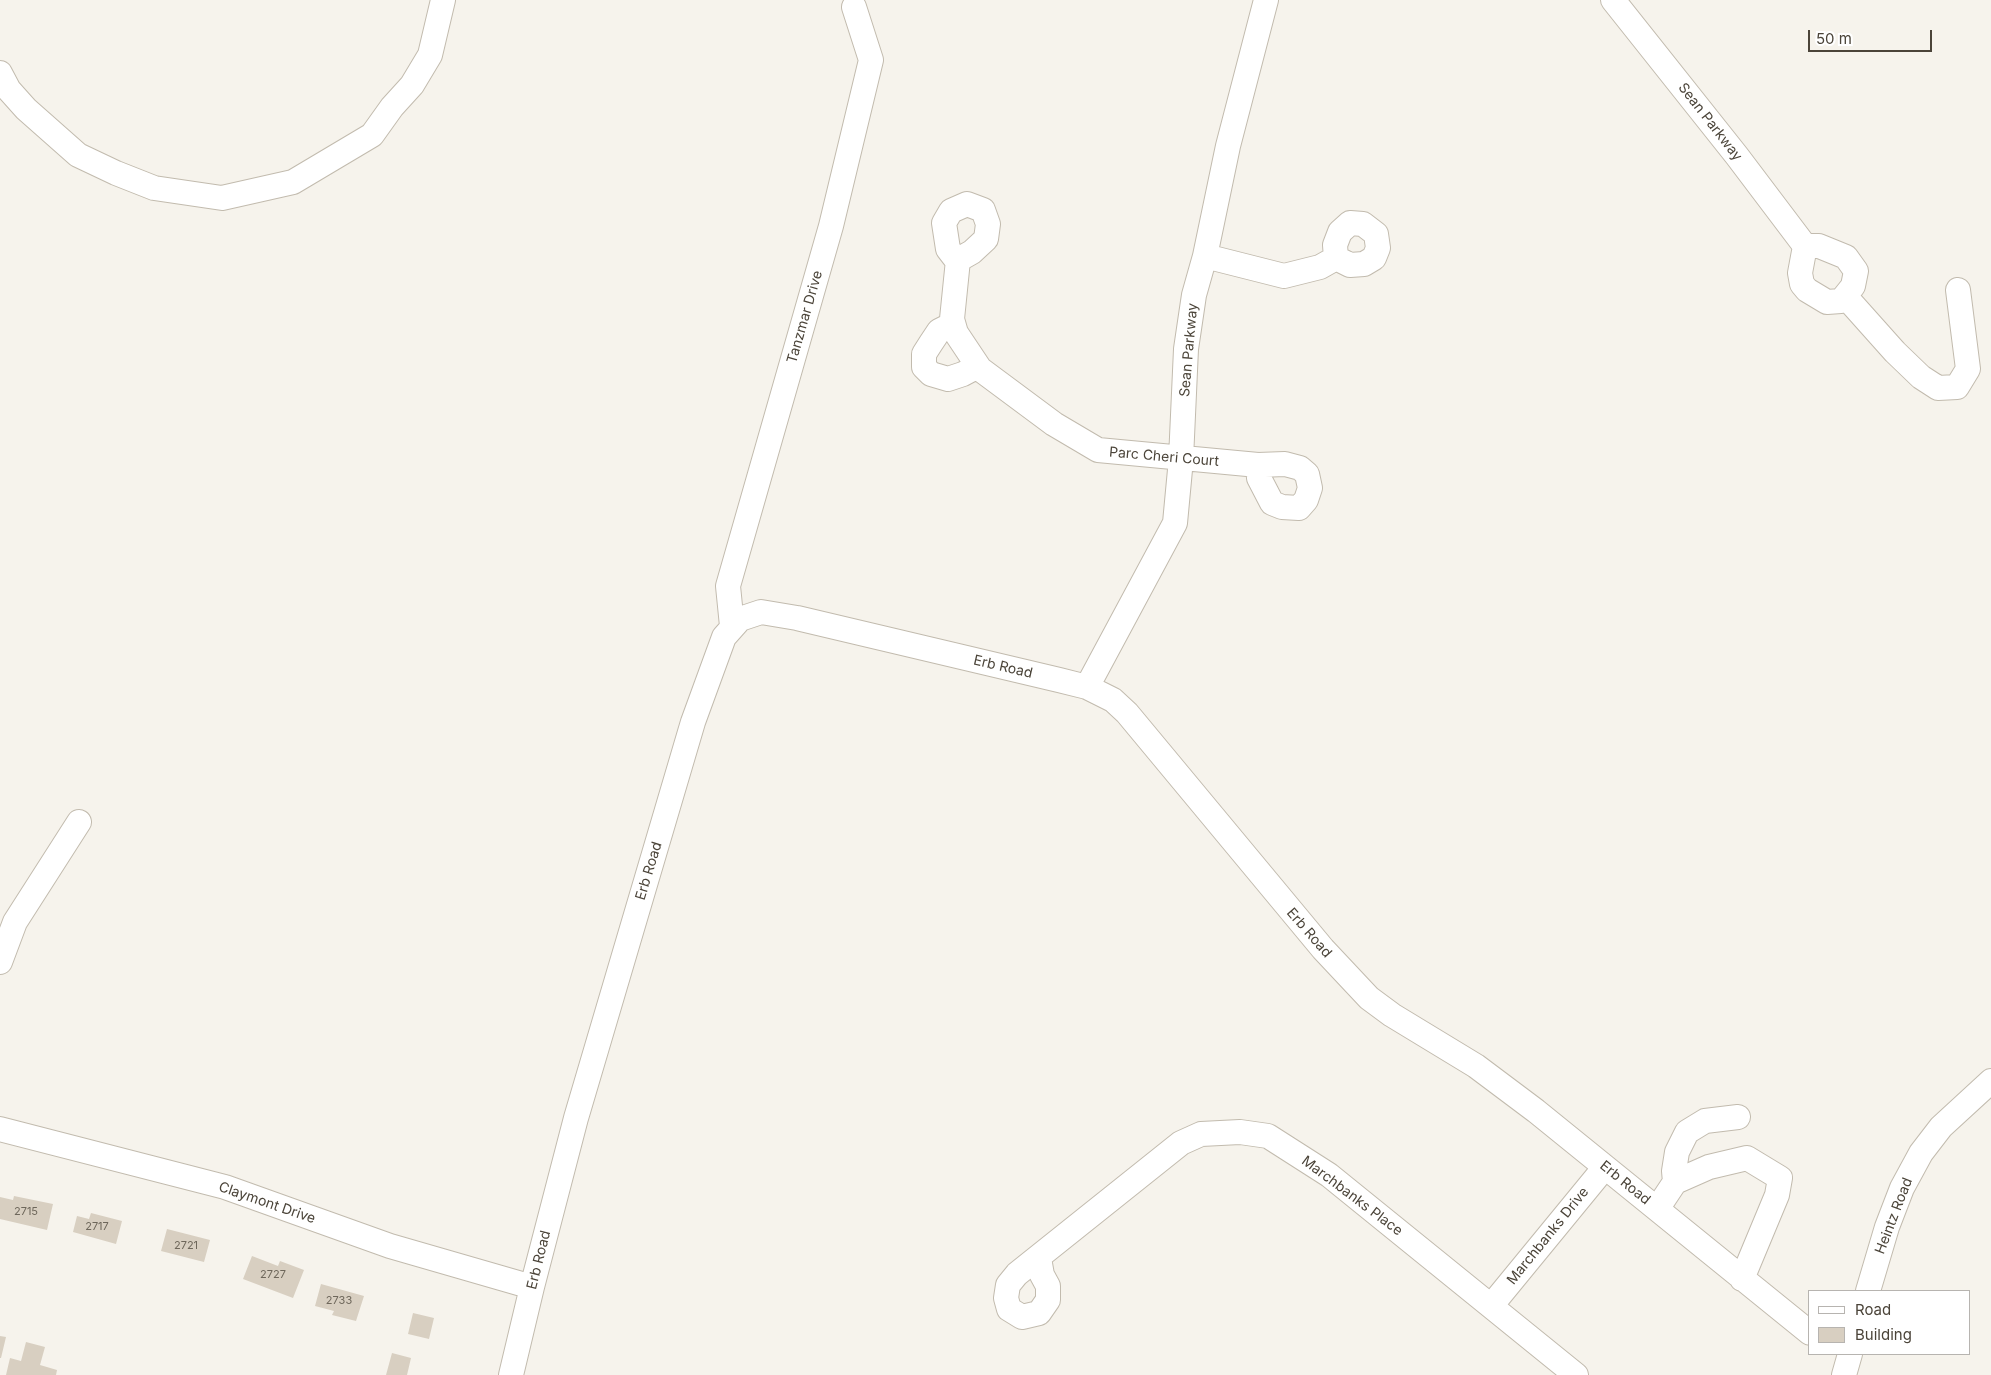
<!DOCTYPE html>
<style>
body{margin:0}
#map{position:relative;width:1991px;height:1375px;overflow:hidden;background:#f6f3ec;font-family:Inter,sans-serif}
canvas{display:block}
.legend{position:absolute;left:1808px;top:1290px;width:162px;height:65px;box-sizing:border-box;background:#fff;border:1px solid #b7b4b0;margin:0;padding:6px 9px;list-style:none;font-size:15px;color:#4b4439}
.legend li{display:flex;align-items:center;gap:10px;height:25px}
.legend b{width:25px;border:1px solid #b7b4b0}
.scale{position:absolute;left:1808px;top:30px;width:124px;height:22px;box-sizing:border-box;border:2px solid #4b4439;border-top:0;padding-left:6px;font-size:15px;line-height:18px;white-space:nowrap;color:#4b4439;-webkit-text-stroke:4px #fff;paint-order:stroke}
</style>
<div id="map">
<canvas width="1991" height="1375"></canvas>
<ul class="legend">
<li><b style="height:6px;background:#fff"></b>Road</li>
<li><b style="height:14px;background:#d8cfc1"></b>Building</li>
</ul>
<div class="scale">50 m</div>
</div>
<script>
const c = document.querySelector('canvas').getContext('2d');
c.lineJoin = 'round';
function fill(path, color) { c.fillStyle = color; c.fill(path, 'evenodd'); }
const poly = rows => new Path2D(rows.map(r => 'M' + r).join(''));
function trace(path, color, width, dash) { c.strokeStyle = color; c.lineWidth = width; c.lineCap = dash ? 'butt' : 'round'; c.setLineDash(dash || []); c.stroke(path); }
function write(font, color, halo, rows, align = 'center') {
  c.font = font + ' Inter,sans-serif'; c.lineWidth = 4.5; c.setLineDash([]); c.textBaseline = 'middle'; c.strokeStyle = halo; c.fillStyle = color; for (const [text, x, y, turn = 0] of rows) {
    c.save(); c.translate(x, y); c.rotate((+turn || 0) * Math.PI / 180); c.textAlign = isNaN(turn) ? turn : align; if (halo) c.strokeText(text, 0, 0); c.fillText(text, 0, 0); c.restore();
  }
}
fill(poly([
 [14,1196,53,1204,47,1230,0,1219,0,1197,13,1200],
 [91,1213,122,1221,116,1244,73,1232,77,1216,89,1219],
 [167,1229,210,1240,204,1262,161,1251],
 [252,1256,278,1266,280,1261,304,1270,293,1298,243,1279],
 [321,1284,364,1296,356,1321,332,1315,334,1311,315,1306],
 [413,1313,434,1318,429,1339,408,1334],
 [0,1336,6,1337,1,1358,0,1358],
 [26,1342,45,1347,40,1365,57,1370,56,1375,6,1375,10,1358,21,1361],
 [392,1353,411,1358,407,1375,386,1375]
]), '#d8cfc1');
const minor = poly([
 [1613,0,1737,156,1805,246],
 [0,73,9,90,26,109,78,155,116,173,154,188,222,198,293,182,372,135,392,107,412,85,430,55,443,0],
 [1805,246,1819,246,1846,257,1856,271,1853,286,1841,301,1827,302,1807,290,1802,284,1800,273,1805,246],
 [1205,256,1284,276,1320,267,1336,258,1350,265,1364,264,1374,258,1378,248,1376,234,1363,224,1350,223,1340,232,1335,245,1336,258],
 [958,262,948,249,944,223,951,211,967,204,983,210,988,224,986,239,972,252,958,260,952,319,956,333,980,369,1054,424,1098,450,1258,465,1259,478,1272,503,1282,507,1299,508,1306,500,1310,488,1307,474,1300,468,1285,464,1258,465],
 [1845,296,1895,352,1921,377,1938,388,1957,387,1968,369,1958,290],
 [953,324,939,331,931,343,924,354,924,367,931,374,948,379,963,374,978,366],
 [732,626,728,586,831,226,871,60,854,7],
 [1087,687,1175,523,1181,459,1186,349,1194,295,1205,256,1228,146,1266,0],
 [0,962,15,922,79,822],
 [0,1129,225,1187,390,1246,532,1287],
 [1675,1182,1674,1171,1677,1152,1687,1132,1705,1121,1738,1117],
 [1657,1209,1675,1182,1709,1167,1747,1158,1780,1178,1777,1195,1742,1279],
 [1039,1258,1042,1275,1048,1286,1048,1300,1039,1313,1022,1317,1009,1309,1006,1298,1008,1285,1017,1274,1181,1143,1201,1134,1240,1132,1268,1136,1329,1175,1576,1375],
 [1868,1291,1887,1227,1902,1188,1921,1153,1941,1127,1991,1081],
 [1491,1306,1605,1167],
 [511,1375,532,1287,576,1118,693,722,724,637,740,619,761,612,797,618,1059,680,1087,687,1113,700,1127,713,1323,949,1369,998,1392,1015,1476,1066,1536,1111,1810,1333],
 [1844,1375,1850,1354]
]);
trace(minor, '#c2bbae', 26);
trace(minor, '#fff', 24);
write('11px', '#6e675b', null, [
 ["2715",26,1212],
 ["2717",97,1227],
 ["2721",186,1246],
 ["2727",273,1275],
 ["2733",339,1301]
]);
write('14px', '#4b4439', '#fff', [
 ["Sean Parkway",1710,122,52],
 ["Tanzmar Drive",805,317,-74],
 ["Sean Parkway",1189,350,-85],
 ["Parc Cheri Court",1164,457,5],
 ["Erb Road",1003,667,13],
 ["Erb Road",649,871,-73],
 ["Erb Road",1309,933,49],
 ["Erb Road",1625,1183,39],
 ["Marchbanks Place",1352,1196,37],
 ["Claymont Drive",267,1203,19],
 ["Heintz Road",1894,1216,-69],
 ["Marchbanks Drive",1548,1236,-51],
 ["Erb Road",539,1260,-76]
]);
</script>
